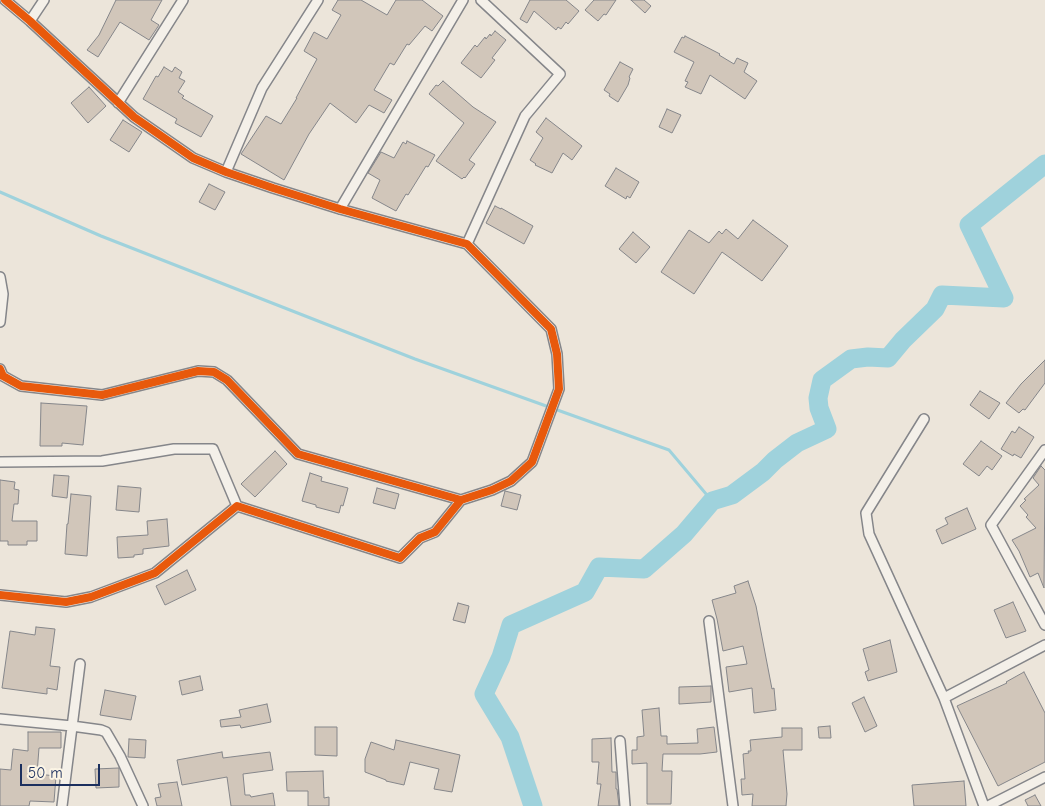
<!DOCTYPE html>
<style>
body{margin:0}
#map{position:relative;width:1045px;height:806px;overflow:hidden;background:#ece5da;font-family:"Comic Neue",sans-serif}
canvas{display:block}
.scale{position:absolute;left:20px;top:764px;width:80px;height:22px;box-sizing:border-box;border:2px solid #1b2f5e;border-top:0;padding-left:6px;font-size:15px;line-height:18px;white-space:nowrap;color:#1b2f5e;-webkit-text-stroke:4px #fcf5e5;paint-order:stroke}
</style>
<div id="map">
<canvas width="1045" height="806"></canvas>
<div class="scale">50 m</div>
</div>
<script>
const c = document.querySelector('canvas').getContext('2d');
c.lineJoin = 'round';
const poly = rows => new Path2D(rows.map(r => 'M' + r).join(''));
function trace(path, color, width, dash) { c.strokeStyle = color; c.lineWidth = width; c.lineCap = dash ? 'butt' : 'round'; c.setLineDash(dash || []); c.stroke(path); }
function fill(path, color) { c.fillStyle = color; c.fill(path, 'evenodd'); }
trace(poly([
 [0,192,101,236,415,359,669,450,712,501]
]), '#9fd2dc', 3);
trace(poly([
 [533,806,510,737,484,694,501,657,511,625,585,592,599,567,644,569,684,534,712,501,732,495,763,472,775,460,797,443,827,429,819,408,818,398,822,380,851,359,868,357,888,358,903,340,935,309,942,295,1004,298,969,225,1045,164]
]), '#9fd2dc', 19);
const building = poly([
 [116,0,162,0,151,20,159,25,149,40,120,22,98,57,87,50,99,35,116,0],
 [338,0,361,0,387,15,396,0,422,0,443,16,432,31,425,26,409,45,407,44,394,65,390,63,374,90,392,100,384,113,369,105,356,123,330,103,309,134,284,180,241,154,266,116,281,124,297,98,296,98,317,59,304,51,314,32,327,39,341,15,332,10,338,0],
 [530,0,566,0,579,11,568,24,566,22,561,29,558,27,556,30,534,11,527,23,520,19,530,0],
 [594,0,616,0,606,15,604,14,598,21,585,10,594,0],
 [631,0,644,0,651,6,645,13,631,0],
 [495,31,506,40,492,58,495,60,481,78,461,63,475,45,477,47,485,37,486,39,490,34,491,36,495,31],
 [685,36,720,54,719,55,734,64,737,58,748,63,744,72,757,81,745,99,710,75,701,94,685,87,688,82,685,81,694,62,674,52,682,37,684,38,685,36],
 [620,62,633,69,629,77,630,78,628,85,618,102,609,96,610,94,604,90,620,62],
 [164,67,172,72,175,67,182,72,179,78,185,81,178,92,184,96,182,98,213,116,201,137,175,123,177,119,143,99,156,76,158,77,164,67],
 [443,81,473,107,496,122,469,160,475,164,465,178,464,177,462,179,436,161,464,123,429,94,436,85,438,86,443,81],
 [89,87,106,106,88,123,71,103,89,87],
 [667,109,681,115,672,133,659,127,667,109],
 [546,118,582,146,572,160,563,153,552,173,535,165,536,164,530,160,543,138,536,132,546,118],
 [123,120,142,132,129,152,110,140,123,120],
 [407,141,435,155,428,167,426,166,408,195,406,194,396,211,372,198,380,180,368,173,381,152,394,158,403,142,406,144,407,141],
 [616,168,639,182,630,198,627,196,626,199,605,186,616,168],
 [209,184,225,192,215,210,199,202,209,184],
 [495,206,501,209,501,208,533,226,524,244,486,223,495,206],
 [753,220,788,246,762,281,722,252,694,294,661,272,689,230,709,243,719,231,722,234,726,229,738,239,753,220],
 [633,232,650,247,636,263,619,249,633,232],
 [1045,360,1045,383,1025,410,1023,409,1019,413,1006,403,1021,384,1045,360],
 [980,391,1000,403,989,419,970,405,980,391],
 [41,403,87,406,83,445,62,443,62,446,40,446,41,403],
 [1019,427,1034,437,1021,458,1014,454,1013,456,1001,449,1012,431,1015,433,1019,427],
 [981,441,1002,456,992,470,987,466,979,476,963,464,981,441],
 [275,451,287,464,255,497,241,484,275,451],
 [1041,466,1045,470,1044,588,1038,573,1030,577,1019,551,1012,540,1036,528,1026,517,1028,515,1020,506,1026,500,1024,499,1039,485,1033,478,1041,466],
 [310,473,322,477,321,481,348,488,343,506,341,505,339,513,316,507,316,505,302,501,310,473],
 [54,475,69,476,67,498,52,496,54,475],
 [0,480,15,482,14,489,19,490,18,504,14,504,12,521,37,521,37,541,27,541,27,545,8,545,8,541,0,541,0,480],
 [118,486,141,488,139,512,116,510,118,486],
 [377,488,399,494,395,509,373,503,377,488],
 [505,491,521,495,517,510,501,506,505,491],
 [71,494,91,496,87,556,65,554,67,524,68,524,71,494],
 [967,508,976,529,942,544,936,530,948,524,945,518,967,508],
 [167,519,169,546,143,549,143,554,134,555,134,557,118,558,117,537,148,535,147,521,167,519],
 [187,570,196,590,165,605,156,586,187,570],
 [748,581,756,606,772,689,774,688,776,710,754,713,752,688,729,692,726,667,747,664,743,646,723,651,717,619,712,600,736,593,734,586,748,581],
 [1013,602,1026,631,1006,638,994,610,1013,602],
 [458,603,469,606,465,623,453,620,458,603],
 [36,627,55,629,50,666,60,667,57,690,47,688,47,694,2,688,10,631,35,635,36,627],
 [890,640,897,672,868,681,865,672,869,670,863,649,890,640],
 [1024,672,1045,713,1045,762,998,786,957,706,1007,683,1006,682,1024,672],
 [200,676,203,690,182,695,179,681,200,676],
 [711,686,711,702,679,704,679,687,711,686],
 [105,690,136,696,131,720,100,715,105,690],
 [864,697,877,726,865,732,852,703,864,697],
 [267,704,271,722,241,728,240,725,221,727,220,720,241,717,239,710,267,704],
 [659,708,661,736,667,736,667,744,698,743,697,729,714,727,717,752,700,754,663,754,662,771,672,771,671,804,647,804,647,763,632,764,632,750,637,750,637,737,644,736,642,710,659,708],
 [830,726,831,738,819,738,818,727,830,726],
 [315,727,337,727,337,756,315,755,315,727],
 [782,728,802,728,802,750,783,750,787,794,786,806,752,806,753,794,742,795,741,779,745,779,743,754,749,753,748,751,751,751,750,740,782,737,782,728],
 [28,732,61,732,61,748,39,748,37,774,56,776,54,802,30,801,29,806,0,806,0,769,11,770,13,749,28,751,28,732],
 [611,738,612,772,616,772,616,789,617,789,619,806,598,806,601,784,597,784,599,762,592,762,592,739,611,738],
 [129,739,146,740,145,758,128,757,129,739],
 [396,740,460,755,452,792,434,789,439,769,410,762,404,785,386,781,386,780,365,772,365,759,371,742,394,750,396,740],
 [222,752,223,758,270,752,273,770,243,774,245,795,250,795,251,797,273,793,275,806,231,806,227,777,182,785,177,760,222,752],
 [119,768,119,787,96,788,95,769,119,768],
 [323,771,324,798,329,797,329,806,308,806,308,791,287,791,286,772,323,771],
 [964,781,966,806,914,806,912,785,964,781],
 [177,782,182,806,157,806,155,798,161,797,158,784,177,782],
 [1035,795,1041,806,1028,806,1025,800,1035,795]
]);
fill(building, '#d1c6ba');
trace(building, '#85868a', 1);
const street = poly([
 [30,21,44,0],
 [118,103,183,0],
 [226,172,262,88,318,0],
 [340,209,463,0],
 [467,244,525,116,560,74,481,0],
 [0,277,3,294,0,322],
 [0,369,3,376,21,386,102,395,198,371,214,372,227,380,298,454,461,500],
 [924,419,866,513,869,534,944,698,984,806],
 [1045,450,991,525,1045,625],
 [0,462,102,461,174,449,213,449,237,506],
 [0,595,66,602,91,597,155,573,237,506,400,558,420,538,435,532,461,500,492,490,511,481,532,462,559,389,557,354,551,329,467,244,340,209,273,188,226,172,193,158,134,117,30,21,5,0],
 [709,621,733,806],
 [944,698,1045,645],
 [0,719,72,726,101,730,106,732,120,756,143,806],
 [620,741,625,806],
 [62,806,80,664],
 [988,806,1045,777]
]);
trace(street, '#85868a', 12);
trace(street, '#f4f0e9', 9);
trace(poly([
 [0,369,3,376,21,386,102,395,198,371,214,372,227,380,298,454,461,500],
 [0,595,66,602,91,597,155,573,237,506,400,558,420,538,435,532,461,500,492,490,511,481,532,462,559,389,557,354,551,329,467,244,340,209,273,188,226,172,193,158,134,117,30,21,5,0]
]), '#e8590c', 8);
</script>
